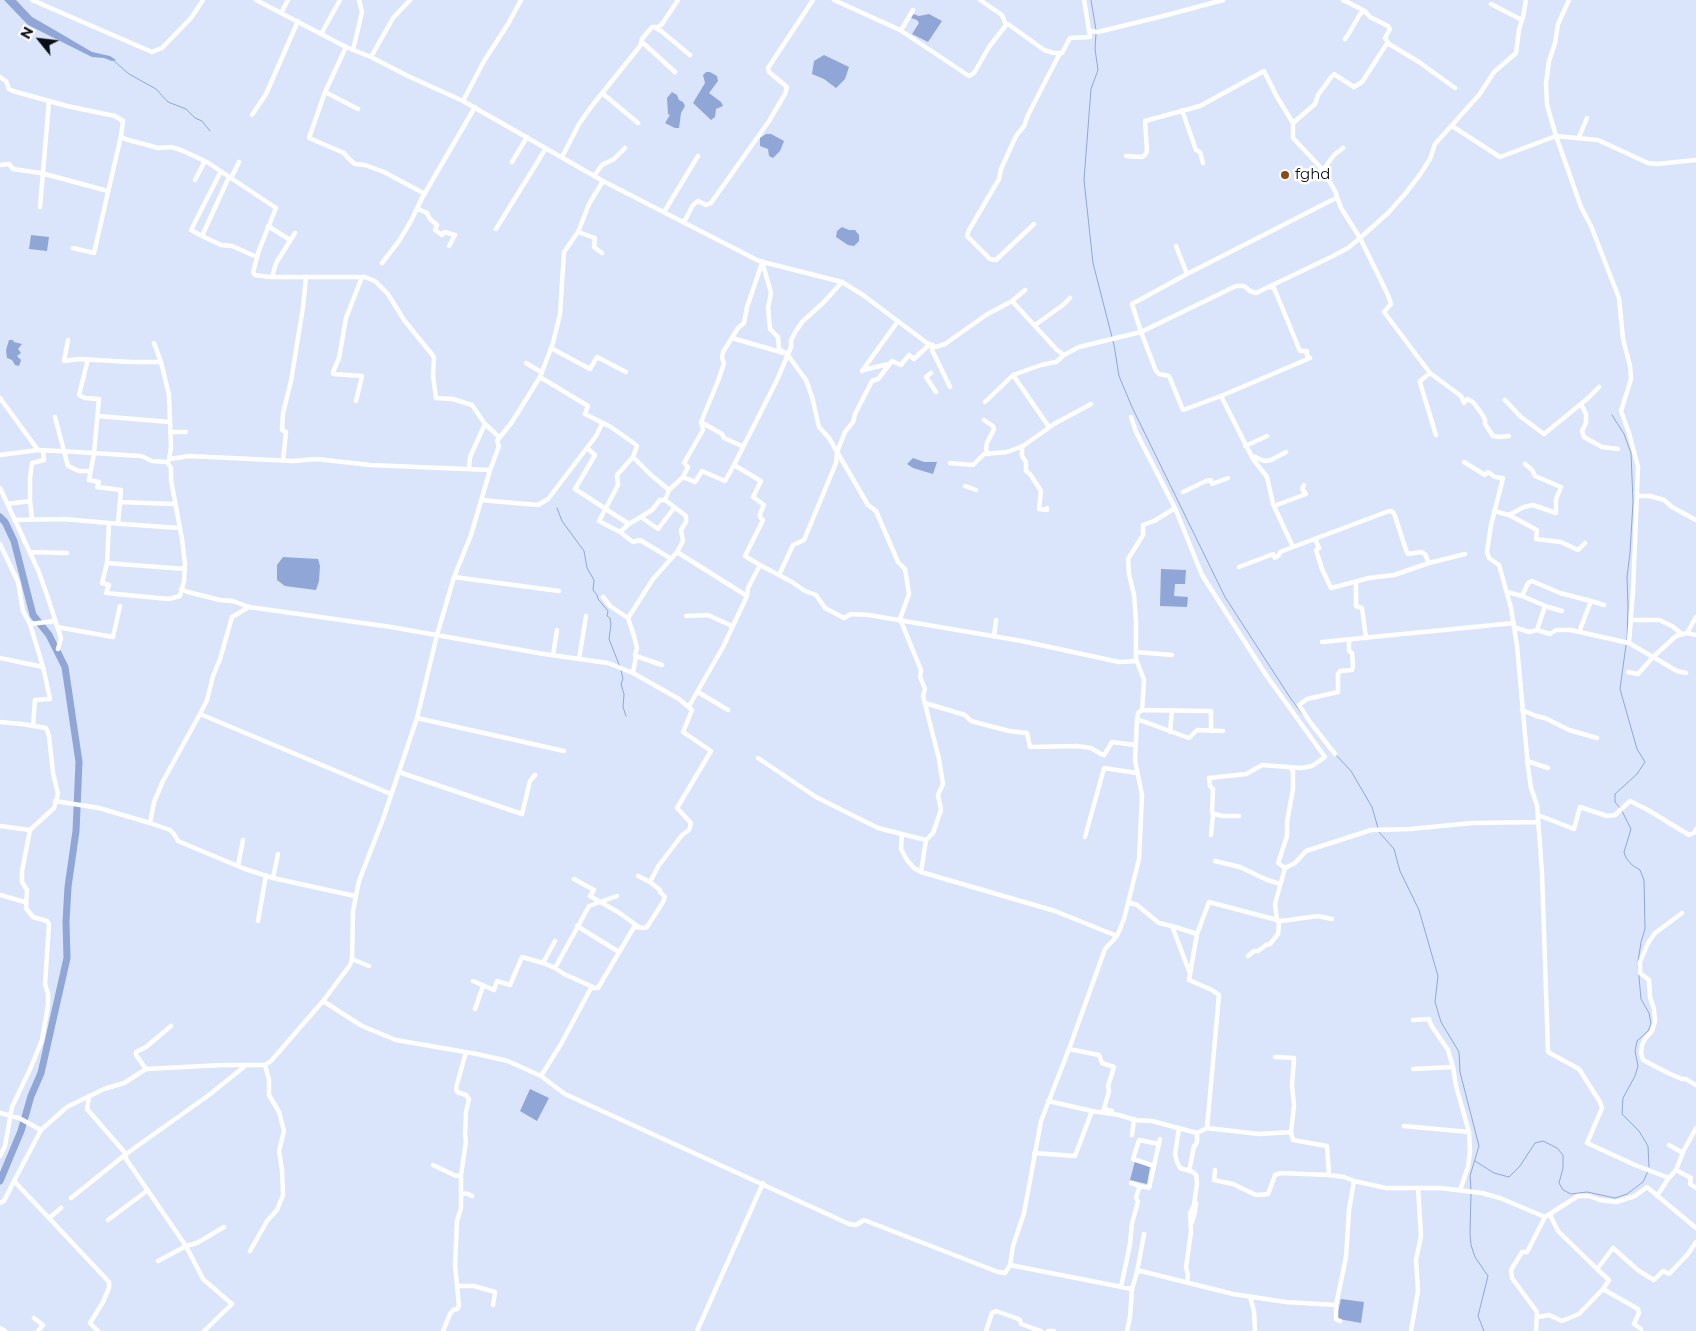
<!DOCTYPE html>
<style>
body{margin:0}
#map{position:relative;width:1696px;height:1331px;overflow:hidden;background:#dae5fb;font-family:Montserrat,sans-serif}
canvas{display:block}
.north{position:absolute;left:15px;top:15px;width:50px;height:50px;-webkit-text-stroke:4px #fff;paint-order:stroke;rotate:299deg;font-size:14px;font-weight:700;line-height:20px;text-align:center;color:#0a0e17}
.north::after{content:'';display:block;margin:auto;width:18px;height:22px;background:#0a0e17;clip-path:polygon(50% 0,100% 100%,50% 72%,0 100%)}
</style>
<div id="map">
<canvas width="1696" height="1331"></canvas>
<div class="north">N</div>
</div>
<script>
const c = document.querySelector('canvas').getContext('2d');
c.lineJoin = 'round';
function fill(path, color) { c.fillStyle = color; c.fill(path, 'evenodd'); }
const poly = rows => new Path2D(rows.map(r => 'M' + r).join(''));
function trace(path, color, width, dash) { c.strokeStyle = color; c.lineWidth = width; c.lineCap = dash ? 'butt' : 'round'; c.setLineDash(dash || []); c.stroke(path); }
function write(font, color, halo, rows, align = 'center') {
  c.font = font + ' Montserrat,sans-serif'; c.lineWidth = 5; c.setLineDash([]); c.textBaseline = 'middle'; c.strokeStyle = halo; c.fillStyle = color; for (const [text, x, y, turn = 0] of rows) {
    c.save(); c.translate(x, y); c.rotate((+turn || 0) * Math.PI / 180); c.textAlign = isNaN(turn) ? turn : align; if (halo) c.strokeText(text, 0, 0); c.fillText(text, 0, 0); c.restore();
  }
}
fill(poly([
 [4,0,16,0,32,17,58,32,92,52,110,56,116,60,112,61,104,58,92,57,28,25],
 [913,14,919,16,929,14,942,21,928,42,912,34,919,23,917,20,911,18],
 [824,55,849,67,845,79,836,88,824,79,812,74,814,61],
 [706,72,710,72,717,76,718,81,709,93,721,102,723,106,716,109,715,117,711,120,693,103,705,83,703,75],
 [672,92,677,95,679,100,683,102,685,106,681,113,679,128,675,128,665,123,670,115,668,114,667,98],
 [766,134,771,134,784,141,780,151,773,158,769,156,768,149,760,146,760,138],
 [842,227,849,230,855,230,859,235,859,241,854,246,848,245,836,237,837,231],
 [31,235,49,237,47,251,29,249],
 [9,340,13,340,14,342,22,344,18,349,21,353,17,356,21,360,19,366,15,365,12,360,7,358,6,350],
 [913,458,924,462,937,462,933,474,913,468,907,464],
 [283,557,318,559,320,566,319,581,316,590,285,586,277,580,277,565],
 [1161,569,1186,570,1185,584,1175,584,1174,596,1188,597,1187,607,1160,606],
 [530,1089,549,1098,537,1121,520,1111],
 [1135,1161,1150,1167,1147,1184,1130,1180],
 [1341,1299,1364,1302,1361,1323,1339,1319,1337,1316]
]), '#8fa6d6');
trace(poly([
 [1091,0,1096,30],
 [1096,34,1095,49,1098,70,1091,89,1084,180,1093,263,1114,345,1119,376,1132,407,1225,597,1291,699,1303,715],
 [113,60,129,74,156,89,168,102,186,109,195,118,202,121,210,131],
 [1612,415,1624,434,1631,453,1633,502,1630,553,1627,577,1628,606,1627,641],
 [557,508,562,521,584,551,587,568,594,580,593,590,597,595,598,599,608,611,607,616,610,618,611,624,609,639,620,667],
 [621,670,623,679,621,684,624,694,623,707,626,716],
 [1336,755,1351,771,1372,807,1378,828],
 [1620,808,1615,802,1615,794,1637,774,1645,762,1637,749,1620,689,1626,645],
 [1622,811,1631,829,1624,852,1626,858,1632,865,1640,870,1644,880,1645,929,1641,942,1638,962],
 [1379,832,1394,849,1400,871,1419,910,1438,976,1435,1002,1441,1022,1459,1052,1460,1072,1479,1146,1470,1176,1471,1190],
 [1638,966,1641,999,1649,1013,1651,1024,1648,1031,1637,1041,1635,1051,1638,1066,1635,1076,1623,1098,1622,1114,1639,1131,1648,1146,1649,1167],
 [1475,1161,1494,1173,1509,1177,1520,1166,1535,1143,1543,1141,1557,1148,1563,1155,1563,1168,1559,1183,1563,1190,1571,1194,1587,1192,1615,1198,1627,1194,1643,1182,1648,1171],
 [1471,1194,1470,1234,1471,1245,1475,1257,1488,1276,1478,1316,1484,1331]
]), '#8fa6d6', 1);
trace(poly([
 [0,517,5,522,14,541,33,615,49,635,65,667,79,762,76,831,68,887,66,922,67,958,41,1073,31,1096,21,1131,0,1181]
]), '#8fa6d6', 7);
trace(poly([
 [32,0,152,52,162,48,191,18,203,0],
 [256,0,346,47,371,57,408,76,463,101],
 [521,0,508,24,484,61,463,101,603,181,759,261,842,282],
 [834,0,900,30,903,27,913,10],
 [980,0,1002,15,1006,25,1008,24,1044,50,1054,53,1062,53,1070,38,1090,37,1084,0],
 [1343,0,1365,11,1370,17,1388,26,1390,29,1385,38,1389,44,1419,62,1455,88],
 [1569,0,1558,24,1555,43,1549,61,1546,83,1547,105,1556,136,1581,207,1591,226,1619,298,1623,339,1630,366,1631,379,1621,411,1629,433,1638,467,1633,591,1629,643],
 [1491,4,1522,20],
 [281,13,288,0],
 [656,28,661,31,690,55],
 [900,30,969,76,974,73,989,47,1006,25],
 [1090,31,1098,32,1167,15,1223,0],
 [321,34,340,0],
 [1345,39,1348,35,1360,14,1365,11],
 [642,42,675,72],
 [1389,44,1386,45,1362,82,1354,87,1334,74,1332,76,1318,95,1315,104,1293,123,1293,138,1323,170,1335,191,1341,208,1360,238,1348,248,1331,257,1256,293,1250,291,1244,286,1236,286,1141,332,1156,371,1159,374,1169,376,1183,410,1221,396,1253,459,1267,477,1273,504,1293,547,1389,511,1393,512,1395,516,1406,550,1408,554,1421,552,1425,554,1429,563,1465,554],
 [346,47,325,92,309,138,344,153,349,159,355,164,365,165,384,172,425,194],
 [353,50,362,12,359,0],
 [371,57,393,18,410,0],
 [0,77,6,81,9,89,13,91,67,106,115,116,123,121,121,136,94,253,73,248],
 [325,92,358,109],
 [602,93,638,123],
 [1182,110,1196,150,1200,152,1203,163],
 [252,115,266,94,298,21],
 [1452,126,1500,157,1556,136,1598,140,1648,163,1657,164,1696,160],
 [121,136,125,139,158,148,171,147,181,150,207,162,276,208,259,250,253,272,255,275,269,277,365,277,375,281,388,294,404,320,434,357,433,376,436,398,453,399,472,405,485,424,499,437],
 [1579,137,1587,118],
 [1126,156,1142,157,1145,155,1147,151,1145,121,1200,106,1264,71,1277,97,1293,123],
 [562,157,579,124,591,107,640,46,642,39,652,27,658,27,662,24,678,0],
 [512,162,527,137],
 [0,165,9,164,13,169,41,173,108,191],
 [1323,170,1334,155,1343,148],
 [594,176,602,165,614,159,625,148],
 [229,177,202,236,221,245,232,246,257,257],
 [231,178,239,162],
 [195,180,205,161],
 [40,207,49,101],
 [418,209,427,213,430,219,437,225,435,230,442,235,444,232,455,235,449,246],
 [664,212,698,156],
 [684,222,693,205,698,201,706,205,711,203,769,121,785,94,787,87,769,72,768,68,813,0],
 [1034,224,996,260,990,259,967,236,969,230,999,179,1001,169,1016,136,1024,126,1028,115,1060,53],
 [268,226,290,240],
 [496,229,546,148],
 [578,232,595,238,594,247,602,253],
 [202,236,191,230,221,171],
 [762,261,771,293,768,308,770,329,778,337,779,349,787,354,806,380,812,397,819,427,829,438,868,505,876,511,898,562,905,569,909,594,900,619,921,670,920,677,925,689,923,696,939,759,943,784,938,795,941,810,933,833,926,840],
 [382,263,399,241,411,221,422,198,475,107],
 [1187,274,1336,198],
 [272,277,276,263,295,233],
 [1012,301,1025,290],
 [1035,325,1063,305,1070,298],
 [732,338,784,353],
 [68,340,64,361,79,359,131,362,161,362],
 [154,343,161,362,169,395,171,447,169,460],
 [933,345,932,350,950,387],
 [551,348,590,369,597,357,626,372],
 [88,359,79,395,85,398,99,399,94,453,89,480,99,482,97,487,121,490,118,524],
 [526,363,541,372],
 [863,370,889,364],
 [862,371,898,321],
 [931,373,926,377,936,392],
 [1430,373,1461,396,1464,403,1467,399,1473,402,1482,414,1485,420,1485,424,1493,436,1499,437,1509,436],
 [1013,375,1049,427],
 [540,377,553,343,560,314,564,252,578,232,589,204,603,181],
 [1221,396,1310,358,1307,355,1307,351,1300,351,1274,288,1270,287],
 [0,398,38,450],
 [1505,400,1521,417,1544,434,1587,399,1599,387],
 [356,401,362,376,333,374,333,372,339,358,346,318,362,277],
 [985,402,1013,375,1041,365,1056,362,1064,355,1079,347,1141,332,1132,304,1187,274,1176,246],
 [1581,404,1586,414,1586,423,1582,431,1584,437,1602,447,1618,449],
 [98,416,170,422],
 [55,417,68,466,79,471,91,471],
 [1131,417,1136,432,1175,508],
 [984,420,993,426,994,429,987,443,986,449,988,454],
 [701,422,722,434,724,438,742,446],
 [170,432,186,432],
 [1436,435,1421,386,1420,381,1430,373,1384,312,1391,304,1388,295,1360,238,1388,213,1405,194,1419,176,1430,159,1435,144,1479,95,1494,72,1516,53,1519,29,1523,17,1526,0],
 [1022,446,1022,456,1026,462,1026,471,1030,474,1041,491,1039,509,1047,510,1047,508],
 [1245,446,1267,436],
 [587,448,595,455,575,489,629,524],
 [0,455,38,450,78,452,141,456,152,461,167,462,171,468,171,480,182,539,185,564,184,581,180,596,169,599,106,593,109,585,102,583,107,563,109,523,179,528],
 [1253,456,1264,461,1271,460,1286,452],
 [633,457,617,475,618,485,599,521,620,532,629,524,652,510,660,500,665,500],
 [170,459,189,456,293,461,317,459,370,465,490,470,471,535,454,577,437,635,417,718,383,819,359,881,353,911,352,959,350,965,323,1001],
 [283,460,286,432,282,430,283,413,291,381,303,307,306,277],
 [1464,462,1485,475,1488,472,1495,477,1503,478,1491,525,1487,552,1489,558,1499,565,1511,608,1517,646,1528,767,1531,788,1537,805,1542,873,1548,1052,1579,1069,1600,1102,1602,1108,1587,1143,1635,1165,1669,1178],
 [950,463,973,465,984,454,1007,452,1023,446,1054,424,1091,404],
 [469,469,470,457,485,424],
 [490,470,499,446,497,441,512,422,540,377,588,406,585,414,611,427,635,444,637,446,633,457,651,475,669,490,665,500,686,516,686,522,681,530,683,541,677,552,747,596],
 [683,477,695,482,702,471,725,481,734,465],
 [965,486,976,490],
 [0,488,38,570,47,595,61,638,58,649],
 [669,490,683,477,688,467,684,463,703,430,701,422,718,381,724,363,722,358,723,352,738,328,744,323,747,307,762,263],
 [1183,492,1206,481,1211,480,1212,484,1228,478],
 [1637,496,1650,496,1664,500,1672,507,1696,520],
 [481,500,538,505,548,499,596,436,602,424],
 [30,501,30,478,32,463,44,460,43,451],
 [120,502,175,504],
 [7,504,30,501,32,519],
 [1274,506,1306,494,1302,489,1304,485],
 [1494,511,1509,515,1524,507,1533,505,1556,513,1556,499,1561,487,1535,476,1532,470,1525,464],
 [1509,515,1537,530,1536,539,1561,542,1578,550,1585,543],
 [641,517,658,529,674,508],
 [14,520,64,519,109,523],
 [620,532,633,542,640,540,670,558],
 [1315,539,1319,548,1316,550,1322,569,1331,588,1369,578,1394,575,1429,563],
 [0,544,18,582,23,611,30,624,43,667,50,699,35,700,33,726],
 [30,552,67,553],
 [107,563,185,569],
 [760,565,745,556,763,520,760,517,760,514,764,505,753,497,761,481,734,465,777,380,791,347,791,340,796,331,802,322,824,302,842,282,863,295,927,343,936,347,945,344,986,315,1012,301,1057,350,1064,355],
 [1239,567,1273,554,1275,558,1279,555,1280,552,1293,547],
 [779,575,793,545,804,540,836,463,837,452,845,432,853,422,855,414,872,381,878,379,892,361,901,365,909,355,914,359,930,344],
 [454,577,559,591],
 [1356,582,1356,606,1362,608,1366,638],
 [181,589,188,592,220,600,233,601,249,607],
 [1507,592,1522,596,1528,583,1532,581,1560,593,1591,601],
 [1522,596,1548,607,1562,611],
 [603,597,610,606,628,618],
 [686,616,708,615,732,626],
 [1631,620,1659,620,1672,626,1682,634],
 [30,624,55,621],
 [57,627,113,637,120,606],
 [1514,627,1529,632,1537,630,1550,634,1556,630,1571,630,1629,643,1677,671,1686,673],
 [1537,630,1545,606],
 [1579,632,1591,601,1604,605],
 [1687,633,1696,617],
 [994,636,996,620],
 [1322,642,1514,623],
 [1136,652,1172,655],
 [553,655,557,630],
 [636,656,635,655,637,648,634,636,628,618,653,579,677,552],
 [0,658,43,667],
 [579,659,586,616],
 [1628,672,1638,674,1653,657,1676,636,1687,633,1696,635],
 [633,673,636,656,662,665],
 [698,692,728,710],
 [925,703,965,715,971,721,1009,731,1027,733,1030,747,1077,746,1091,748,1101,754,1104,755,1112,742,1135,745],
 [689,706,723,647,747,596,748,588,760,565,792,582,805,591,816,595,825,608,844,618,851,614,869,615,1022,641,1119,662,1137,661],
 [1142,710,1211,711,1211,731],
 [1522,710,1536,716,1545,718,1569,730,1597,738],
 [417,718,564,751],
 [1137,719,1138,713,1142,710,1144,680,1136,659,1136,621,1134,595,1129,574,1128,559,1143,535,1143,525,1154,521,1175,508,1202,575,1266,675,1325,757,1312,766,1301,768,1262,765,1246,774,1209,778,1210,786,1213,789,1212,813,1222,816,1239,816],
 [0,722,22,724,46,728,49,736,53,773,58,794,54,808,30,830,22,871,22,882,27,890,26,908,33,917,47,921,49,924,45,984,48,994,48,1005,42,1040,31,1067,12,1107,5,1146,0,1156],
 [1170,732,1172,711],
 [1335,754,1310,722,1299,705,1307,699,1338,692,1338,674,1340,671,1352,670,1353,667,1352,653,1349,651,1349,641,1351,640],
 [758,758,816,797,878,828,926,840,921,872],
 [1527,761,1548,768],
 [399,772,522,814,530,781,535,775],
 [391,794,200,714,207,700,213,676,220,659,232,617,249,607,391,627,544,654,608,663,633,673,679,699,692,710,683,732,711,751,677,808,691,823,689,830,682,835,659,865,650,882],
 [55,801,99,808,150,823,170,830,174,834,178,841,185,844,245,869,273,878,355,896],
 [1538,815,1574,829,1580,807,1607,816,1615,815,1630,801,1648,810,1689,835,1694,833,1696,829],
 [150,823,154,802,163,781,200,714],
 [0,826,30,830],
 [902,834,901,849,907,860,914,868,921,872,1055,911,1117,936],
 [1211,835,1213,815],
 [1085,837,1104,768,1137,773],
 [1215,861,1240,867,1265,879,1280,884],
 [238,866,243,840],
 [1285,868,1295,863,1306,851,1371,830,1410,829,1472,823,1538,822],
 [273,878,278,854],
 [574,879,594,890,590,896,618,912,639,927],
 [0,895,25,902],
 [1128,902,1137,905,1159,923,1172,926,1189,971],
 [1682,913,1655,933,1648,943,1640,962,1640,973,1649,980,1650,997,1654,1009,1655,1021,1652,1031,1645,1039,1642,1045,1641,1053,1643,1060,1668,1073,1682,1079,1686,1079,1696,1085],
 [258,921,266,875],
 [577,926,619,952],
 [1172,926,1197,934,1189,980,1212,990,1219,995,1207,1128],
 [1197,934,1209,902,1281,921,1318,916,1332,919],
 [1248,956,1254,951,1258,951,1266,945,1270,944,1278,934,1279,924,1277,920,1275,904,1285,868,1278,863,1287,836,1287,822,1293,789,1293,772,1291,768],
 [352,959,369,966],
 [555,968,543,963,555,941],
 [473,981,494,990,497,981,510,985,522,957,543,963],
 [593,987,564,974,555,968,589,906,617,896],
 [475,1009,483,986],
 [1413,1020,1429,1019,1431,1025,1448,1050,1453,1067],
 [1069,1049,1099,1055,1102,1063,1114,1067,1108,1086,1109,1091,1104,1109,1112,1111],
 [1275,1057,1294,1058,1292,1086,1294,1105,1291,1132],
 [146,1069,136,1055,136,1052,146,1047,171,1026],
 [1413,1069,1453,1067,1456,1086,1469,1132,1470,1151,1468,1167,1460,1190],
 [541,1076,561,1044,591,988,598,988,634,927,644,928,647,927,663,902,665,897,660,892,660,890,650,882,638,876],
 [89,1096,87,1109,126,1154,126,1159,186,1246,203,1279,232,1304,204,1331],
 [1048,1101,1092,1111,1119,1115,1135,1120,1152,1121,1197,1133,1207,1128,1259,1134,1291,1132,1293,1140,1327,1146,1329,1175,1344,1177,1354,1181,1386,1188,1440,1188,1482,1193,1500,1198,1545,1217,1578,1196,1589,1196,1600,1200,1616,1202,1635,1196,1647,1187,1696,1228],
 [0,1113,19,1118,41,1130,67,1107,104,1089,124,1083,146,1069,223,1065,265,1065,271,1061,323,1001,362,1026,396,1040,477,1054,508,1061,541,1076,565,1094,849,1224,856,1225,864,1220,998,1272,1005,1273,1010,1265,1013,1246,1024,1213,1041,1121,1069,1049,1105,949,1117,936,1124,919,1139,859,1142,795,1135,760,1137,719,1189,738,1197,730,1223,731],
 [1404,1126,1469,1132],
 [1179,1128,1175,1154,1177,1162,1180,1168,1193,1172,1196,1175,1197,1183,1194,1205,1190,1213,1191,1232,1186,1267,1188,1275,1187,1282],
 [41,1130,14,1181,49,1218,61,1208],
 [1132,1135,1134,1119],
 [1669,1145,1683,1153],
 [1034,1153,1075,1156,1092,1111],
 [433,1165,456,1176,461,1175],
 [1154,1166,1133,1159,1139,1140,1159,1144],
 [1215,1170,1214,1180,1233,1184,1256,1195,1268,1194,1275,1175,1281,1173,1329,1175],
 [1676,1170,1691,1178,1690,1184,1696,1188],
 [1189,1171,1194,1146,1195,1146,1197,1142,1197,1133],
 [1140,1186,1149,1188,1160,1139],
 [461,1193,468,1194,472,1196],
 [1657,1196,1668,1179,1676,1170,1684,1150,1696,1128],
 [71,1198,126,1154,209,1095,245,1066],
 [0,1203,4,1201,14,1181],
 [1551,1214,1551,1217,1558,1231,1597,1269],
 [49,1218,109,1282,109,1288,103,1302,90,1323,98,1331],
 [108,1220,148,1190],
 [1192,1222,1195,1212,1196,1203],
 [250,1251,267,1221,277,1210,283,1195,282,1170,279,1151,284,1131,279,1112,269,1095,269,1080,265,1065],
 [158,1261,186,1246,197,1243,224,1227],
 [1010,1265,1132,1289,1130,1317,1127,1331],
 [1137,1272,1144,1234],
 [458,1286,474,1286,495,1292,493,1305],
 [1121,1287,1130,1244,1132,1223,1138,1202,1136,1197,1140,1186,1131,1183],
 [1132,1289,1137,1272,1141,1271,1233,1294,1286,1302,1336,1305,1346,1257,1349,1210,1354,1181],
 [1603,1289,1638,1309,1639,1313,1634,1324,1641,1329],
 [1250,1297,1254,1311,1255,1331],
 [1336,1305,1336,1319,1340,1321],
 [1538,1317,1549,1315,1562,1321,1579,1314,1603,1289,1609,1280,1597,1269,1613,1248,1639,1271,1654,1280,1663,1271,1669,1274,1688,1254,1696,1242],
 [34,1318,43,1325,38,1331],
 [0,1328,5,1331],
 [443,1331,450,1314,453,1310,457,1309,459,1306,455,1265,457,1221,461,1208,461,1175,466,1141,465,1135,466,1112,469,1099,466,1095,457,1092,456,1088,466,1052],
 [697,1331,763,1183],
 [986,1331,992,1313,996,1311,1016,1318,1020,1320,1021,1324,1041,1331],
 [1048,1331,1054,1331],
 [1411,1331,1418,1291,1416,1260,1421,1236,1418,1188],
 [1536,1331,1537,1312,1512,1278,1511,1270,1522,1252,1527,1252,1545,1217]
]), '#fff', 4.5);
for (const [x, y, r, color] of [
 [1285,175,5,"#8b4b16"]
]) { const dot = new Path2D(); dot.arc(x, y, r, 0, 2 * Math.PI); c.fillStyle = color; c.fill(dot); trace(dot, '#fff', 2); }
write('15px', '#0a0e17', '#fff', [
 ["fghd",1295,175]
], 'left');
</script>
